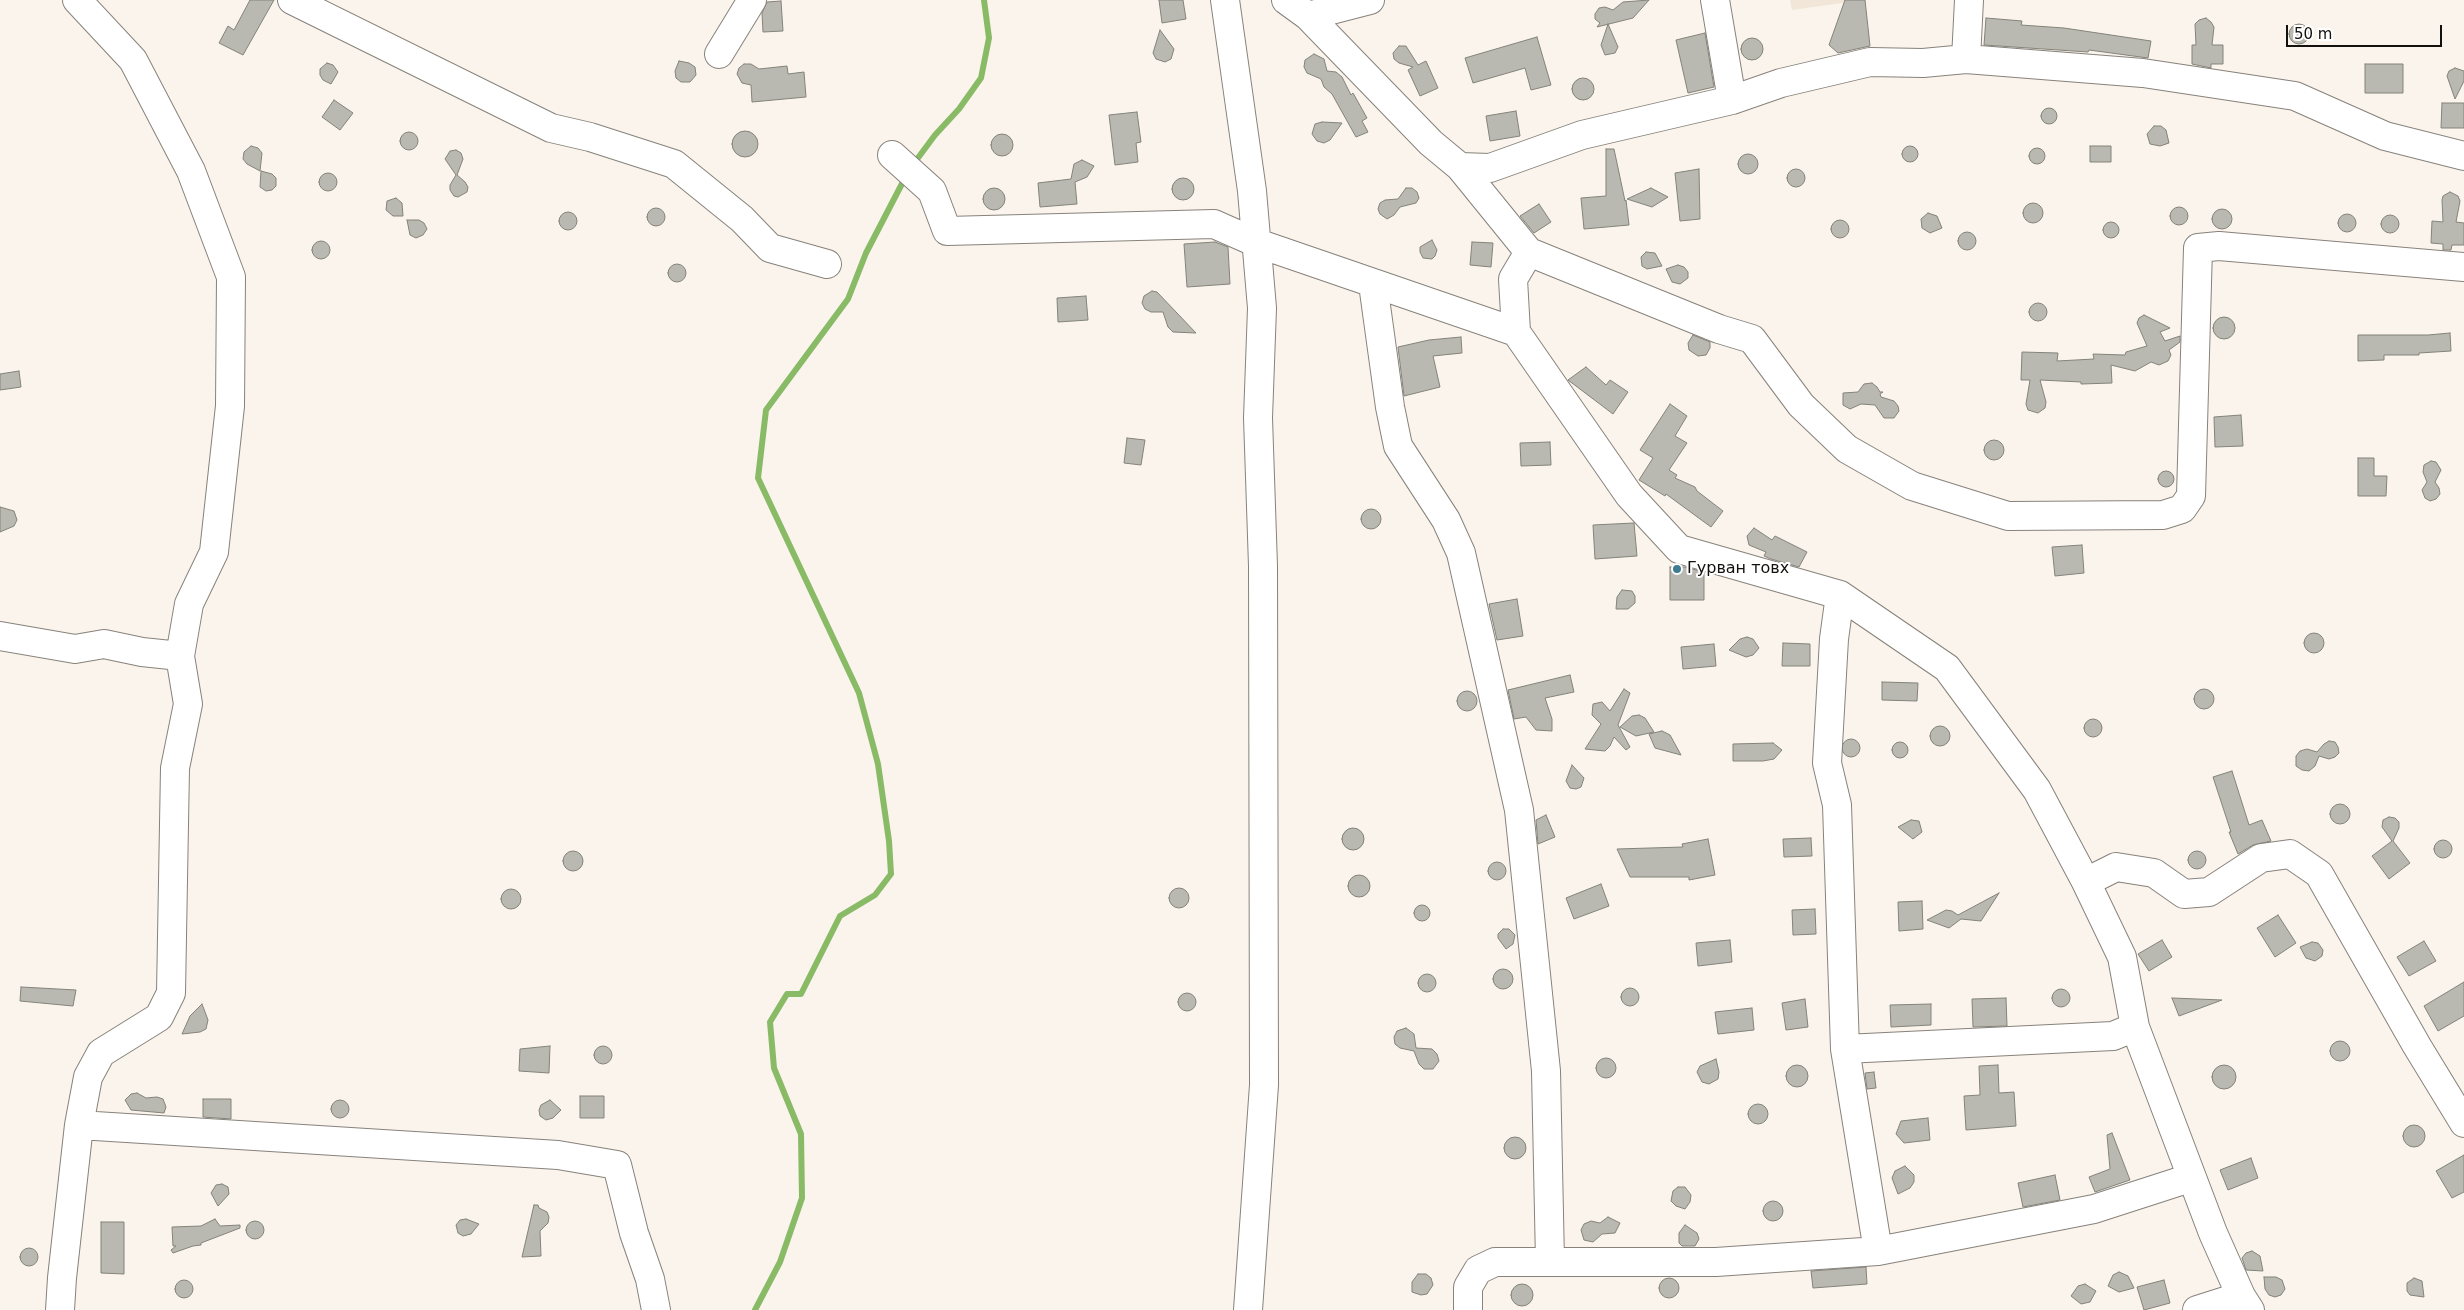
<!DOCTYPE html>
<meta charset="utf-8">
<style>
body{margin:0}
#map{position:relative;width:2464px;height:1310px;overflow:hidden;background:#faf4ec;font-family:"DejaVu Sans",sans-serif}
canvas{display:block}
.scale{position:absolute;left:2286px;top:25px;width:156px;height:22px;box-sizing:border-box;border:2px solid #13110e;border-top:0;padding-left:6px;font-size:15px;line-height:18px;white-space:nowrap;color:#13110e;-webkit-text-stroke:4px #fff;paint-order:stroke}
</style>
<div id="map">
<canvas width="2464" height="1310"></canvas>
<div class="scale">50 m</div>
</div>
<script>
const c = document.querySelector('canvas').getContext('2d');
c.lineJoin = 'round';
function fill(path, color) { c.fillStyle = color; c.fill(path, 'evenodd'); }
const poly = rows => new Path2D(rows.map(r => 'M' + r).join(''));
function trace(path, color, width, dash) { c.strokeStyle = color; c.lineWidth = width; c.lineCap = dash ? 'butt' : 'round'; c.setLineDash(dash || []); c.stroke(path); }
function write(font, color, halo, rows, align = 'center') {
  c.font = font + ' "DejaVu Sans",sans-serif'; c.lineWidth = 4; c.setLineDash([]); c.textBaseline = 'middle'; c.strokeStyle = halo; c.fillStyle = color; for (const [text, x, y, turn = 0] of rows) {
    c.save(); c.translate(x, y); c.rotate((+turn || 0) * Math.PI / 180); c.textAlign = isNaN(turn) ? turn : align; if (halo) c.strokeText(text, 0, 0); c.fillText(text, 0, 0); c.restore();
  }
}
fill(poly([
 [1790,0,1863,0,1792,10]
]), '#f1e6d8');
trace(poly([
 [912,166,935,135,959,109,981,78,989,38,984,0],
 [755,1310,780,1262,802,1198,801,1134,774,1068,770,1022,787,994,801,994,840,916,875,895,891,874,889,841,878,764,859,693,758,478,766,410,848,299,866,253,906,176]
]), '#89ba66', 6);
const building = poly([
 [250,0,274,0,243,55,219,43,228,26,234,30,250,0],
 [1159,0,1183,0,1186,19,1162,23,1159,0],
 [1649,0,1633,18,1597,27,1600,23,1595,19,1595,14,1599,8,1605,7,1613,10,1623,2,1649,0],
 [1845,0,1865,0,1870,46,1838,53,1829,45,1845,0],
 [781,1,783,31,763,32,762,13,767,2,781,1],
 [1986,18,2022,21,2021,25,2064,28,2151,41,2148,58,2089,50,2088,52,1984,45,1986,18],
 [2206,18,2211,22,2214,27,2212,45,2223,45,2223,64,2211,64,2211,68,2192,64,2192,45,2196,45,2195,24,2199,20,2206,18],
 [1608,24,1618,47,1615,53,1605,55,1601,45,1608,24],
 '2289 34a10 10 0 1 1 20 0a10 10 0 1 1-20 0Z',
 [1160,30,1174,49,1171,59,1165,62,1156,59,1153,53,1160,30],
 [1705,33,1714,87,1688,93,1676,40,1705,33],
 [1537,37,1551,85,1531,90,1525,68,1473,83,1465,58,1537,37],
 '1741 49a11 11 0 1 1 22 0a11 11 0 1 1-22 0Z',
 [1399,46,1406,46,1418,65,1426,61,1438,88,1420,96,1408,70,1413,67,1399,63,1394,59,1393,53,1399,46],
 [1314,54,1324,59,1327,71,1336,72,1342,77,1351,95,1353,93,1367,118,1362,121,1368,132,1356,137,1332,94,1324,87,1321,79,1307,73,1304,67,1305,60,1314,54],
 [679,61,689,63,695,67,696,75,690,82,681,82,676,78,675,71,679,61],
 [327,63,333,65,338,72,331,84,323,80,320,75,320,69,327,63],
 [744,64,751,64,759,69,787,66,788,74,804,72,806,97,752,102,751,85,742,83,737,74,739,68,744,64],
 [2365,64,2403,64,2403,93,2365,93,2365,64],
 [2455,68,2464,71,2464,81,2455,99,2447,76,2449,71,2455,68],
 '1572 89a11 11 0 1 1 22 0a11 11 0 1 1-22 0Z',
 [334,100,353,113,340,130,322,117,334,100],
 [2442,103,2464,103,2464,128,2441,128,2442,103],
 '2041 116a8 8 0 1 1 16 0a8 8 0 1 1-16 0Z',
 [1516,111,1520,136,1490,141,1486,116,1516,111],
 [1137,112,1141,142,1136,143,1138,162,1115,165,1109,115,1137,112],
 [1322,122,1342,123,1330,140,1324,143,1317,141,1312,134,1315,124,1322,122],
 [2154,126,2161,126,2166,130,2169,143,2160,146,2150,144,2147,134,2154,126],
 '732 144a13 13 0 1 1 26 0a13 13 0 1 1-26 0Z',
 '400 141a9 9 0 1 1 18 0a9 9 0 1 1-18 0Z',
 '991 145a11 11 0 1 1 22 0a11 11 0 1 1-22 0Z',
 '1902 154a8 8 0 1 1 16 0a8 8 0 1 1-16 0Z',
 [251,146,258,148,262,153,260,171,247,164,243,159,244,152,251,146],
 [2090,146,2111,146,2111,162,2090,162,2090,146],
 '2029 156a8 8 0 1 1 16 0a8 8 0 1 1-16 0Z',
 [1606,149,1614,149,1625,201,1626,200,1629,225,1584,229,1581,198,1606,196,1606,149],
 [456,150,461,153,463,159,457,175,465,182,468,187,467,192,458,197,454,196,450,190,450,185,456,175,445,159,450,151,456,150],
 '1738 164a10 10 0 1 1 20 0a10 10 0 1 1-20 0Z',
 [1082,160,1094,166,1087,177,1075,182,1077,204,1040,207,1038,183,1071,179,1074,164,1082,160],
 [1699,169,1700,219,1680,221,1675,173,1699,169],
 '1787 178a9 9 0 1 1 18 0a9 9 0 1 1-18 0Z',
 [261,171,272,174,276,178,276,186,272,190,266,191,260,187,261,171],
 '319 182a9 9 0 1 1 18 0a9 9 0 1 1-18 0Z',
 '1172 189a11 11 0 1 1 22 0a11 11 0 1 1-22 0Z',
 '983 199a11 11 0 1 1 22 0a11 11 0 1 1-22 0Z',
 [1406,188,1412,188,1417,192,1419,198,1416,203,1400,207,1394,215,1387,219,1380,214,1378,209,1380,203,1385,200,1398,199,1406,188],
 [1651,188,1668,197,1652,207,1627,199,1651,188],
 [2450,192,2458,196,2460,201,2456,222,2464,223,2464,245,2452,245,2451,250,2443,250,2443,244,2431,243,2432,221,2443,222,2442,200,2443,196,2450,192],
 [396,198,402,203,403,216,393,216,386,210,387,201,396,198],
 '2023 213a10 10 0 1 1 20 0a10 10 0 1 1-20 0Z',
 [1539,204,1551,222,1534,233,1520,216,1539,204],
 '2170 216a9 9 0 1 1 18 0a9 9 0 1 1-18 0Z',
 '647 217a9 9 0 1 1 18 0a9 9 0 1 1-18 0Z',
 '2212 219a10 10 0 1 1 20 0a10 10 0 1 1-20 0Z',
 '559 221a9 9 0 1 1 18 0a9 9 0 1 1-18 0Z',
 [1928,213,1937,216,1942,228,1930,233,1922,228,1921,219,1928,213],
 '2338 223a9 9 0 1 1 18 0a9 9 0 1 1-18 0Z',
 '2381 224a9 9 0 1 1 18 0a9 9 0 1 1-18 0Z',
 '1831 229a9 9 0 1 1 18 0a9 9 0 1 1-18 0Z',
 [407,220,419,220,424,223,427,229,423,235,416,238,410,235,407,220],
 '2103 230a8 8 0 1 1 16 0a8 8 0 1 1-16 0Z',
 '1958 241a9 9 0 1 1 18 0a9 9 0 1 1-18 0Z',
 [1432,240,1437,250,1435,256,1432,259,1423,258,1420,252,1420,247,1432,240],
 '312 250a9 9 0 1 1 18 0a9 9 0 1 1-18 0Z',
 [1215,242,1228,247,1230,284,1187,287,1184,244,1215,242],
 [1472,242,1493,243,1491,267,1470,265,1472,242],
 [1646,252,1655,253,1662,266,1647,269,1642,266,1641,257,1646,252],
 '668 273a9 9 0 1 1 18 0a9 9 0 1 1-18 0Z',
 [1678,265,1684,267,1688,272,1688,278,1680,284,1672,282,1666,269,1678,265],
 [1152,291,1157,292,1196,333,1173,332,1168,327,1163,312,1151,312,1145,309,1142,303,1144,296,1152,291],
 [1086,296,1088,320,1058,322,1057,298,1086,296],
 '2029 312a9 9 0 1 1 18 0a9 9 0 1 1-18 0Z',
 [2144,315,2170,328,2160,332,2165,341,2180,336,2180,342,2169,350,2171,355,2168,361,2159,365,2151,362,2135,371,2111,365,2112,383,2081,384,2081,382,2040,380,2046,402,2045,408,2038,413,2028,410,2026,404,2030,380,2021,380,2022,352,2058,353,2057,361,2094,359,2093,354,2125,355,2126,352,2147,346,2137,323,2139,318,2144,315],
 '2213 328a11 11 0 1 1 22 0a11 11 0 1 1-22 0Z',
 [2450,333,2451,351,2419,353,2419,355,2384,355,2384,360,2358,361,2358,335,2428,335,2450,333],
 [1693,335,1710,342,1710,348,1706,355,1698,356,1689,350,1688,343,1693,335],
 [1461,337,1462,353,1433,356,1440,387,1404,396,1398,347,1429,340,1461,337],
 [1586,367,1606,385,1610,380,1628,392,1613,414,1568,380,1586,367],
 [19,371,21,387,0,390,0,374,19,371],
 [1872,383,1877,387,1880,392,1883,392,1880,394,1881,397,1894,401,1898,406,1899,411,1894,418,1884,418,1875,405,1861,404,1850,409,1843,405,1843,393,1858,392,1864,384,1872,383],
 [1670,404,1687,416,1675,436,1687,443,1669,470,1677,475,1675,478,1695,487,1697,491,1723,511,1711,527,1666,494,1665,496,1639,480,1653,458,1640,450,1670,404],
 [2241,415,2243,446,2215,447,2214,417,2241,415],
 [1127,438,1145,440,1141,465,1124,463,1127,438],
 '1984 450a10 10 0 1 1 20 0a10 10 0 1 1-20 0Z',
 [1550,442,1551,465,1521,466,1520,443,1550,442],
 [2358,458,2374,458,2374,476,2387,476,2386,496,2358,496,2358,458],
 [2431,461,2436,462,2441,470,2435,482,2439,488,2440,494,2436,499,2430,501,2425,498,2422,490,2427,482,2423,472,2424,465,2431,461],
 '2158 479a8 8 0 1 1 16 0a8 8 0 1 1-16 0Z',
 [0,507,14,511,17,520,14,526,0,532,0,507],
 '1361 519a10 10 0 1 1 20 0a10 10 0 1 1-20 0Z',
 [1634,523,1637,556,1595,559,1593,525,1634,523],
 [1754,528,1772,540,1775,536,1807,552,1799,567,1771,559,1764,556,1766,552,1749,545,1747,536,1754,528],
 [2082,545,2084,573,2055,576,2052,547,2082,545],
 [1670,567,1685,567,1704,572,1704,600,1670,600,1670,567],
 [1622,590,1632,591,1635,596,1635,603,1628,609,1616,609,1617,597,1622,590],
 [1517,599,1523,636,1497,640,1489,604,1517,599],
 '2304 643a10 10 0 1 1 20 0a10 10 0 1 1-20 0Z',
 [1747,637,1753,639,1759,648,1753,655,1746,657,1729,650,1740,639,1747,637],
 [1783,643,1810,644,1810,666,1782,666,1783,643],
 [1714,644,1716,666,1683,669,1681,647,1714,644],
 [1570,675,1574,692,1545,698,1552,719,1552,731,1536,730,1526,717,1514,719,1508,690,1570,675],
 [1882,682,1918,683,1917,701,1882,700,1882,682],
 [1624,689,1630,693,1618,725,1630,747,1626,750,1614,737,1610,746,1605,751,1585,749,1601,724,1592,715,1593,704,1602,702,1610,711,1624,689],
 '2194 699a10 10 0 1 1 20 0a10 10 0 1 1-20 0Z',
 '1457 701a10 10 0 1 1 20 0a10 10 0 1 1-20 0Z',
 [1639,715,1645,718,1654,732,1636,736,1620,727,1632,716,1639,715],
 '2084 728a9 9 0 1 1 18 0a9 9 0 1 1-18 0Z',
 '1930 736a10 10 0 1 1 20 0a10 10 0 1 1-20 0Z',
 [1662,731,1670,735,1681,755,1655,748,1649,734,1662,731],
 '1842 748a9 9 0 1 1 18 0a9 9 0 1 1-18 0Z',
 [2329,741,2335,742,2338,747,2339,753,2335,757,2329,759,2319,756,2315,766,2309,771,2302,770,2296,766,2296,756,2300,751,2307,749,2317,752,2324,744,2329,741],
 '1892 750a8 8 0 1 1 16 0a8 8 0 1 1-16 0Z',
 [1773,743,1782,750,1774,759,1763,761,1733,761,1733,744,1773,743],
 [1572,765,1584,778,1581,787,1576,789,1570,788,1566,781,1572,765],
 [2232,771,2249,825,2262,820,2271,841,2253,845,2238,854,2229,832,2231,832,2213,777,2232,771],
 '2330 814a10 10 0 1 1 20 0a10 10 0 1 1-20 0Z',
 [1546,815,1555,837,1538,844,1536,820,1546,815],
 [2389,817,2395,818,2399,822,2399,828,2393,841,2410,863,2389,879,2372,856,2392,841,2382,827,2383,820,2389,817],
 [1911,820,1919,821,1922,832,1913,839,1898,827,1911,820],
 '1342 839a11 11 0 1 1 22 0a11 11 0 1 1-22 0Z',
 [1811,838,1812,856,1784,857,1783,839,1811,838],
 [1708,839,1715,875,1689,880,1689,877,1630,877,1617,849,1683,847,1682,844,1708,839],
 '2434 849a9 9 0 1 1 18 0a9 9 0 1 1-18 0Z',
 '563 861a10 10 0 1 1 20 0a10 10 0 1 1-20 0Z',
 '2188 860a9 9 0 1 1 18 0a9 9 0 1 1-18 0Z',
 '1488 871a9 9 0 1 1 18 0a9 9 0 1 1-18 0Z',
 '1348 886a11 11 0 1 1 22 0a11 11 0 1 1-22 0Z',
 [1601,884,1609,906,1574,919,1566,898,1601,884],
 '1169 898a10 10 0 1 1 20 0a10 10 0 1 1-20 0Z',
 '501 899a10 10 0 1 1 20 0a10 10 0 1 1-20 0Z',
 [1999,893,1981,921,1961,919,1949,928,1927,920,1946,910,1952,911,1958,915,1999,893],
 [1922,901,1923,929,1899,931,1898,902,1922,901],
 '1414 913a8 8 0 1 1 16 0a8 8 0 1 1-16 0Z',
 [1815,909,1816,934,1793,935,1792,910,1815,909],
 [2278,915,2296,943,2275,957,2257,928,2278,915],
 [1503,929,1509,929,1515,935,1513,944,1506,949,1498,938,1498,934,1503,929],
 [1730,940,1732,962,1698,966,1696,943,1730,940],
 [2162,940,2172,957,2149,971,2138,954,2162,940],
 [2424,941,2436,961,2409,976,2397,957,2424,941],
 [2312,942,2318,943,2323,950,2322,956,2315,961,2306,958,2300,947,2312,942],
 '1493 979a10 10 0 1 1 20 0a10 10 0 1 1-20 0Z',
 '1418 983a9 9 0 1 1 18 0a9 9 0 1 1-18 0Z',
 [2464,982,2464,1016,2438,1031,2424,1006,2464,982],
 [21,987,76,990,73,1006,20,1001,21,987],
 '1621 997a9 9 0 1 1 18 0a9 9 0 1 1-18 0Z',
 '2052 998a9 9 0 1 1 18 0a9 9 0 1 1-18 0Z',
 '1178 1002a9 9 0 1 1 18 0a9 9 0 1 1-18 0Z',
 [2006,998,2007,1026,1973,1027,1972,999,2006,998],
 [2172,998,2222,1000,2179,1016,2172,998],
 [1805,999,1808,1027,1786,1030,1782,1003,1805,999],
 [202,1004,208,1020,206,1029,200,1032,182,1034,190,1016,202,1004],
 [1931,1004,1931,1025,1891,1027,1890,1005,1931,1004],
 [1752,1008,1754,1030,1718,1034,1715,1012,1752,1008],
 [1406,1028,1414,1034,1416,1048,1432,1049,1437,1054,1439,1061,1433,1069,1424,1069,1419,1064,1414,1051,1400,1048,1395,1044,1394,1037,1397,1031,1406,1028],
 '2330 1051a10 10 0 1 1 20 0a10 10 0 1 1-20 0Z',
 [550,1046,549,1073,519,1071,520,1049,550,1046],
 '594 1055a9 9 0 1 1 18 0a9 9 0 1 1-18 0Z',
 '1596 1068a10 10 0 1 1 20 0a10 10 0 1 1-20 0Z',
 [1716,1059,1719,1072,1718,1079,1709,1084,1702,1082,1697,1072,1700,1066,1716,1059],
 '2212 1077a12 12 0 1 1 24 0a12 12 0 1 1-24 0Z',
 [1998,1065,1999,1093,2014,1092,2016,1126,1966,1130,1964,1096,1980,1095,1979,1066,1998,1065],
 '1786 1076a11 11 0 1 1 22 0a11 11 0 1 1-22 0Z',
 [1874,1072,1876,1088,1867,1089,1865,1073,1874,1072],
 [137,1093,146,1098,157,1097,163,1099,166,1107,164,1113,131,1110,125,1100,131,1094,137,1093],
 [580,1096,604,1096,604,1118,580,1118,580,1096],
 [203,1099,231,1099,231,1119,203,1117,203,1099],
 '331 1109a9 9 0 1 1 18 0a9 9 0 1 1-18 0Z',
 [550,1100,561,1110,553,1118,546,1120,540,1116,539,1110,541,1105,550,1100],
 '1748 1114a10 10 0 1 1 20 0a10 10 0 1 1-20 0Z',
 [1928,1118,1930,1140,1904,1143,1896,1134,1901,1121,1928,1118],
 '2403 1136a11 11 0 1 1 22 0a11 11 0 1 1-22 0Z',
 [2112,1133,2130,1180,2095,1192,2089,1177,2110,1169,2107,1135,2112,1133],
 '1504 1148a11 11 0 1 1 22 0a11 11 0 1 1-22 0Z',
 [2464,1155,2464,1192,2452,1198,2436,1171,2464,1155],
 [2251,1158,2258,1178,2228,1190,2220,1170,2251,1158],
 [1905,1166,1914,1175,1914,1182,1910,1188,1898,1194,1892,1178,1895,1171,1905,1166],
 [2055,1175,2060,1200,2023,1207,2018,1183,2055,1175],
 [222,1184,228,1187,229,1194,218,1206,211,1193,216,1185,222,1184],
 [1678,1187,1685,1187,1691,1195,1690,1202,1685,1209,1676,1206,1671,1201,1673,1191,1678,1187],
 '1763 1211a10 10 0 1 1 20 0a10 10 0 1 1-20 0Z',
 [534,1205,538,1205,539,1208,547,1212,549,1217,548,1223,540,1231,541,1256,522,1257,534,1205],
 [1608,1217,1620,1223,1615,1233,1602,1234,1593,1242,1584,1240,1581,1230,1584,1224,1591,1221,1600,1223,1608,1217],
 [215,1219,220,1226,240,1225,240,1228,201,1243,201,1245,193,1246,173,1253,171,1250,176,1246,173,1246,172,1227,201,1226,215,1219],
 [466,1219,479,1224,471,1234,463,1236,458,1233,456,1225,460,1220,466,1219],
 '246 1230a9 9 0 1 1 18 0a9 9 0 1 1-18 0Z',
 [101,1222,124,1222,124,1274,101,1273,101,1222],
 [1685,1225,1697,1233,1699,1239,1695,1246,1682,1246,1679,1243,1679,1233,1685,1225],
 '20 1257a9 9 0 1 1 18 0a9 9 0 1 1-18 0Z',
 [2252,1251,2260,1256,2263,1271,2246,1270,2242,1258,2246,1253,2252,1251],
 [1866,1267,1867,1284,1813,1288,1811,1271,1866,1267],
 [2119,1272,2128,1276,2134,1288,2119,1292,2108,1286,2113,1275,2119,1272],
 [1418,1274,1426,1274,1431,1278,1433,1285,1427,1294,1421,1295,1412,1292,1412,1282,1418,1274],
 [2264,1277,2276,1277,2282,1280,2285,1289,2281,1295,2275,1297,2269,1295,2265,1289,2264,1277],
 '1659 1288a10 10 0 1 1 20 0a10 10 0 1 1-20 0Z',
 [2414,1278,2422,1281,2424,1297,2410,1295,2407,1291,2407,1283,2414,1278],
 [2164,1280,2170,1303,2144,1310,2137,1287,2164,1280],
 '175 1289a9 9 0 1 1 18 0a9 9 0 1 1-18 0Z',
 [2085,1284,2096,1291,2090,1302,2081,1304,2071,1296,2078,1286,2085,1284],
 '1511 1295a11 11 0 1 1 22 0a11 11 0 1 1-22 0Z'
]);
fill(building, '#bab9b1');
trace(building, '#83837a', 1);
const minor = poly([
 [77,0,133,60,191,171,231,277,230,406,214,552,189,604,180,656],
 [292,0,551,128,590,137,674,164,742,219,770,248,827,264],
 [1225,0,1252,191,1262,308,1258,418,1263,566,1264,1085,1248,1310],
 [1286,0,1308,16,1431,143,1460,167,1490,168,1582,135,1732,100,1781,83,1870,62,1923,63,1966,59,2143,73,2295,96,2385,136,2464,156],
 [1715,0,1732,100],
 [1308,16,1370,0],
 [719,54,752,0],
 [1966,59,1969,0],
 [892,155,932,191,947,231,1214,224,1257,243,1516,332,1629,495,1679,549,1840,595,1947,668,2037,790,2086,882,2122,957,2135,1027,2213,1233,2241,1296,2250,1310],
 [1460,167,1529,252,1513,279,1516,332],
 [1529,252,1719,329,1752,339,1801,405,1847,449,1912,486,2008,516,2163,515,2182,509,2191,496,2198,248,2219,246,2464,267],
 [1373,284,1390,407,1398,446,1446,520,1461,553,1519,810,1546,1071,1550,1261],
 [1840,595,1834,639,1827,763,1837,805,1845,1049,1878,1251],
 [0,636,75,649,104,644,142,652,180,656,188,704,175,768,171,993,159,1017,101,1053,88,1077,79,1125,62,1278,60,1310],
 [2086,882,2116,867,2154,873,2184,894,2209,892,2261,858,2290,854,2319,874,2417,1046,2464,1123],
 [1845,1049,2113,1036,2135,1027],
 [79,1125,558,1155,617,1165,634,1233,650,1279,656,1310],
 [1468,1310,1468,1287,1478,1270,1495,1262,1716,1262,1878,1251,2094,1209,2190,1178],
 [2197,1310,2241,1296]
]);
trace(minor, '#87827b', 30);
trace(minor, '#fff', 28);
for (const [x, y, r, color] of [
 [1677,569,5,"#3d7c91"]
]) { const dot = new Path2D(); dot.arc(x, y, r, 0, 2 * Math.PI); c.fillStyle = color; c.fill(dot); trace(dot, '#fff', 2); }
write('16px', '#13110e', '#fff', [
 ["Гурван товх",1687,569]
], 'left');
</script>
